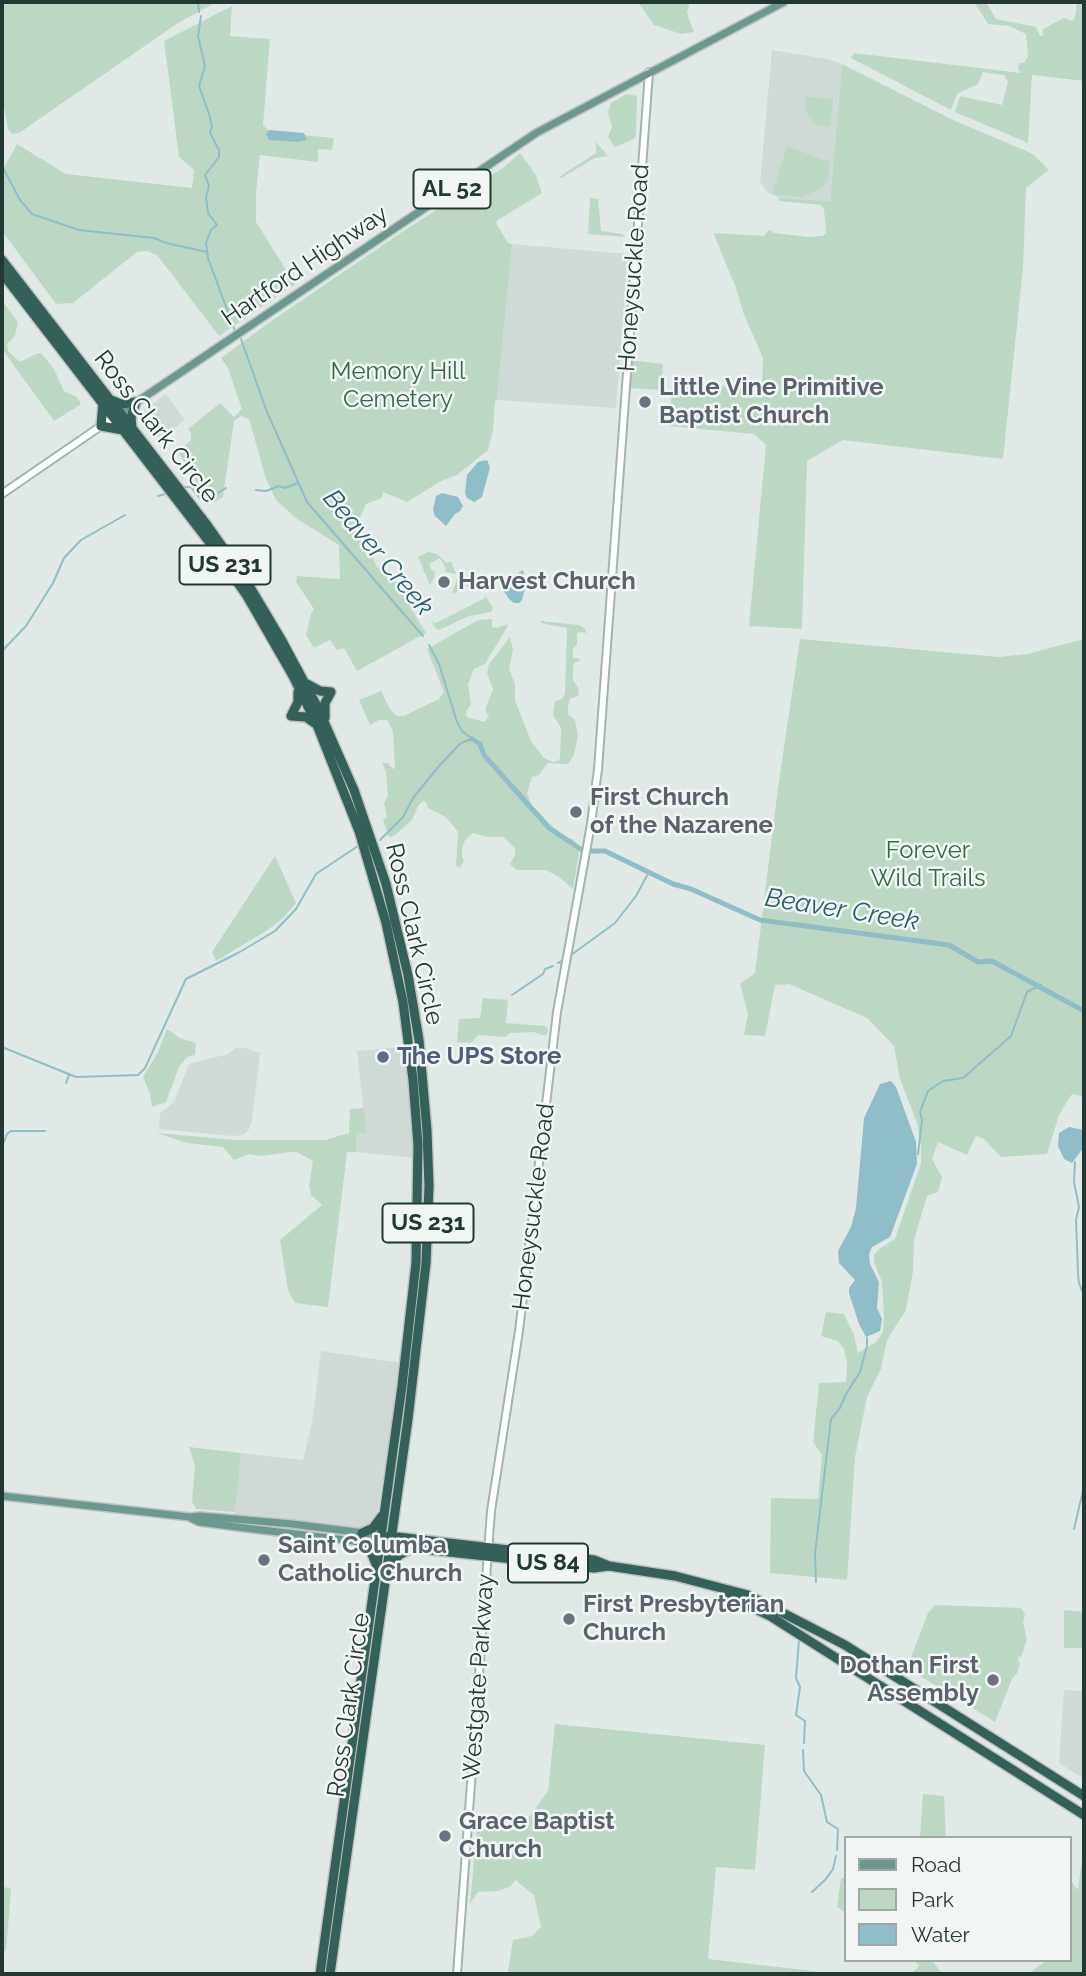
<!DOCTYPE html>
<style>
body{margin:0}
#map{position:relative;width:1086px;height:1976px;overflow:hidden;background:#e1e9e6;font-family:Raleway,sans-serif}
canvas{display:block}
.frame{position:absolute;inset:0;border:4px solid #233833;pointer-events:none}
.legend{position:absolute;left:844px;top:1836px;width:228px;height:126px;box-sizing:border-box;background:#f1f6f4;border:2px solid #9faaa7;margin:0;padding:9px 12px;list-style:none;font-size:21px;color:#233833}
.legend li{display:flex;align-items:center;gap:14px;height:35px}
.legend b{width:35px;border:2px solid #9faaa7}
</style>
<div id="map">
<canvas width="1086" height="1976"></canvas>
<div class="frame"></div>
<ul class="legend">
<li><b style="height:9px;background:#6b998f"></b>Road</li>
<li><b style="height:19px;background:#bcd8c5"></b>Park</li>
<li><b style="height:19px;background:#8fbdc8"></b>Water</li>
</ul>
</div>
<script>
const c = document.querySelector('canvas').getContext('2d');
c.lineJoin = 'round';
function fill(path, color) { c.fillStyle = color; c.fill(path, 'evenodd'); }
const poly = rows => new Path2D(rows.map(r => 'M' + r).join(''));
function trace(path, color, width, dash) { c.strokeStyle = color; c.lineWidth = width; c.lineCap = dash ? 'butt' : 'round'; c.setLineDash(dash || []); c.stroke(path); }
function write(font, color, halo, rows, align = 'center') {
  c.font = font + ' Raleway,sans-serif'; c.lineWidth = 5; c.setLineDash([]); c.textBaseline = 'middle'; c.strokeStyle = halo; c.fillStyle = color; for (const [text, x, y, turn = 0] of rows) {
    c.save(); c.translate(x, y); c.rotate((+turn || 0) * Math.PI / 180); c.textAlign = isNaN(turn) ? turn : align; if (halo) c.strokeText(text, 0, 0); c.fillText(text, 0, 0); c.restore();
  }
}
fill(poly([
 [772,50,828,59,842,64,830,201,779,198,768,193,760,182],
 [512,244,628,254,616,408,497,400],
 [166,394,185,420,160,439,144,410],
 [401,1047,405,1050,414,1158,356,1152,357,1132,366,1133,357,1051],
 [236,1048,245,1048,260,1053,252,1121,248,1131,243,1135,232,1136,159,1129,160,1113,174,1102,189,1064,228,1054],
 [321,1351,401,1363,376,1521,361,1530,234,1516,241,1453,303,1460,312,1423],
 [1064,1690,1084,1691,1084,1779,1059,1763]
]), '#cfd9d5');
fill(poly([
 [2,2,213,2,213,4,178,23,19,133,12,134,8,129,2,96],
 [638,2,690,2,687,13,694,32,681,34,654,25],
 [974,2,986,2,996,19,1036,27,1040,36,1043,35,1043,29,1064,18,1072,21,1075,18,1077,2,1084,2,1084,81,1032,75,1028,143,955,112,960,96,1002,105,1008,82,1004,75,983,72,978,84,957,94,951,110,851,58,854,53,1021,73,1018,69,1019,63,1024,63,1028,56,1026,34,1009,26,988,24],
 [232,6,230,36,270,39,263,125,270,132,334,138,332,150,318,149,318,162,260,155,256,193,256,222,295,284,219,336,157,255,147,251,137,252,73,303,56,304,2,231,2,171,17,144,66,174,192,188,194,170,179,157,164,41],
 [842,64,955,121,1024,150,1033,154,1049,170,1026,188,1023,268,1003,459,843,440,807,461,802,629,749,626,766,445,754,434,669,426,672,390,679,384,762,388,763,358,743,312,736,288,714,235,715,233,764,236,769,230,774,233,809,237,823,236,826,233,824,209,821,205,779,201,779,198,830,201],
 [626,94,637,96,636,135,634,139,615,147,608,137,612,127,608,113,611,103],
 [806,97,833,99,830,127,818,125,809,118,805,108],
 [596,142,608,156,595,158,561,178,559,177,596,153],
 [787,146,830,162,828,180,819,190,801,197,772,194],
 [520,153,536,175,542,193,498,220,496,223,508,243,512,244,497,400,495,401,493,430,488,450,457,475,443,480,407,502,383,492,382,498,366,504,357,525,377,567,394,579,426,633,357,671,344,648,337,650,330,640,314,648,306,635,311,614,314,609,296,582,297,576,340,579,339,545,297,519,276,500,266,479,249,419,241,416,234,421,223,497,215,502,207,501,178,451,191,440,191,434,188,429,220,403,234,417,242,409,228,368,221,358,270,322,405,230,503,168],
 [590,198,598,199,601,231,623,234,624,237,588,234],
 [2,301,18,322,15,336,7,344,8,351,20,362,38,353,42,354,54,369,64,391,77,397,80,402,80,405,54,421,2,349],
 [630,360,663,364,661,390,629,388],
 [428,552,437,554,447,563,451,561,456,574,445,572,446,569,440,558,429,564,432,571,437,570,434,572,435,576,430,585,418,557],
 [458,576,461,579,470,580,474,586,470,585,452,594],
 [485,595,493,608,491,612,469,616,439,630,435,628,432,621,436,623,485,598],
 [492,619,492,627,497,628,508,624,508,626,485,664,474,669,468,684,471,704,466,712,467,717,484,722,489,717,485,710,493,689,487,673,489,664,510,637,513,650,509,669,515,684,515,700,531,741,544,758,553,762,558,761,560,758,561,728,553,715,555,701,562,699,565,694,567,628,541,623,541,621,579,625,585,629,586,633,579,632,577,635,577,644,573,649,573,658,579,658,580,661,575,662,573,666,573,680,579,689,578,696,570,699,568,707,568,714,575,720,578,735,574,755,568,764,548,763,539,775,532,777,527,793,531,804,550,824,563,835,574,840,579,853,573,889,559,877,546,870,517,870,510,864,515,855,515,848,503,837,488,837,473,833,465,840,462,849,462,857,464,861,460,868,456,866,458,832,446,817,428,808,426,802,423,801,418,806,412,820,394,836,389,837,383,820,387,817,384,803,388,796,386,772,382,763,388,763,393,769,395,768,393,731,387,720,379,720,370,725,359,700,381,691,390,709,397,716,404,716,439,699,444,692,427,649,478,620],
 [800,639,999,657,1027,654,1084,639,1084,1097,1072,1094,1059,1115,1047,1154,1001,1157,984,1139,976,1136,967,1155,938,1142,932,1159,942,1177,938,1192,927,1196,914,1240,913,1271,906,1310,887,1340,881,1369,867,1397,855,1457,847,1580,770,1573,771,1498,818,1499,822,1455,813,1442,819,1383,846,1382,847,1363,844,1349,838,1341,821,1336,826,1312,844,1314,854,1335,858,1353,876,1342,883,1332,884,1316,882,1282,874,1262,874,1255,879,1249,895,1239,921,1163,921,1146,917,1123,900,1079,894,1046,867,1018,789,984,775,985,765,1036,744,1035,748,1014,740,984,755,973,778,788],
 [275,856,296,903,282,919,266,931,216,961,212,952],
 [483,998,508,1000,506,1023,545,1026,548,1029,547,1035,541,1035,534,1032,510,1033,506,1037,478,1035,471,1043,457,1042,459,1019,480,1018],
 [167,1029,180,1038,196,1043,195,1055,187,1057,179,1067,166,1102,152,1107,150,1094,143,1077,157,1054],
 [364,1108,366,1133,357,1133,356,1152,347,1152,328,1307,295,1303,288,1290,280,1240,322,1205,311,1195,309,1185,313,1161,297,1152,289,1152,261,1156,249,1154,234,1160,223,1147,187,1143,157,1133,234,1140,325,1140,349,1133,350,1109],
 [189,1447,241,1453,235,1512,196,1509,192,1502,195,1466],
 [935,1605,1021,1608,1025,1614,1023,1622,1027,1640,1021,1657,1019,1656,1018,1660,1020,1663,1017,1673,1012,1679,995,1722,907,1668,928,1613],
 [1064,1610,1084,1612,1084,1648,1064,1648],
 [555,1724,765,1745,755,1870,716,1867,708,1959,839,1974,508,1972,513,1940,532,1936,541,1927,534,1895,515,1880,511,1886,499,1891,478,1892,470,1904,477,1829,520,1830,548,1791],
 [923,1794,944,1796,946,1838,920,1838],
 [1084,1843,1084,1974,1028,1974,1047,1960,1070,1960,1072,1882,1078,1890],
 [841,1878,846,1878,845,1912,837,1907],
 [2,1887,10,1888,11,1891,6,1950,3,1952],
 [914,1960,932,1960,942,1974,911,1974,919,1966]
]), '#bcd8c5');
fill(poly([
 [269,130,304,133,307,140,298,142,269,140,266,134],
 [487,460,490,467,488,475,482,497,474,502,467,498,465,493,467,475,478,462],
 [442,493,458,497,463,506,460,511,455,514,446,526,435,516,433,510,436,496],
 [523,570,526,584,522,600,519,603,514,603,509,599,503,590,517,574],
 [891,1081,896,1087,916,1142,917,1164,890,1237,872,1247,869,1254,870,1264,879,1282,877,1308,882,1319,880,1331,866,1337,859,1324,849,1293,849,1288,855,1280,839,1263,838,1251,851,1227,856,1208,864,1118,880,1084],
 [1069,1127,1084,1130,1084,1147,1072,1163,1064,1159,1058,1146,1059,1133]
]), '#8fbdc8');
trace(poly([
 [198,2,199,12],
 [201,16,198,36,205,66,199,86,209,114,212,126,210,133,219,150,219,157,205,175,209,186,206,197,208,213,217,225,211,230,206,243,208,258,235,331],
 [2,166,20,200,32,214,79,230,154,238,166,243,207,252],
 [241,339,267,412,307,502,423,636],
 [184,487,191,487,200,498,206,500,226,488],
 [256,490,266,491,279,486,285,488,298,483],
 [158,496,165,494],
 [429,645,439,664,457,722,462,731,471,738],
 [2,651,26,626,53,583,64,558,81,540,125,515],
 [380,840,403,817,413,798,439,766,461,743,472,739],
 [571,955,615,923,636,896,649,872],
 [558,963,562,961],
 [512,995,543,974,545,969,553,966],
 [2,1047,76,1077,138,1075,145,1068,186,979,238,953,275,931,296,909,316,874,358,846],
 [66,1083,69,1075],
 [2,1147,7,1134,11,1131,45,1131],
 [918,1154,922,1120,920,1112,928,1091,943,1081,963,1078,1011,1036,1027,992,1041,985],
 [1075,1162,1074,1182,1079,1207,1076,1220,1078,1273],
 [1078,1275,1079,1283,1084,1296],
 [1074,1529,1084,1486],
 [816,1582,815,1553,831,1419,840,1408,846,1394,860,1372,867,1346,867,1338],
 [799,1640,796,1678,800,1687,796,1715,805,1721,804,1743],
 [803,1750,804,1771,821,1795,827,1822,838,1829,837,1850],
 [812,1892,826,1879,833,1869,836,1856]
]), '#8fbdc8', 2);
trace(poly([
 [472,739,480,744,484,755,549,828,582,850],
 [589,851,605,851,673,884,691,889,760,920,949,945,978,962,992,961,1084,1011]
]), '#8fbdc8', 5);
const secondary = poly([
 [2,494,114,417],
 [457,1974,491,1511,519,1331,557,1012,591,824,598,769,649,72]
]);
const primary = poly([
 [116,416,536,133,784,2],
 [2,1496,190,1517,200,1516,292,1524,380,1535],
 [191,1518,199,1522,253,1529,413,1548]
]);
const highway = poly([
 [2,260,207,525,244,577,281,639,318,708,354,790,386,884,408,975,419,1040,427,1131,429,1186,426,1263,408,1419,330,1974],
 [2,273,207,539,247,596,293,676,317,725,359,831,386,923,403,1002,413,1080,418,1145,416,1263,402,1386,320,1974],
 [111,400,121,404,136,402,131,417,132,428],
 [103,403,101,426,123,430],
 [307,684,320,691,331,692,325,703,325,718],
 [298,692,298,702,291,716,306,717,316,724],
 [362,1533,373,1528,382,1516],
 [389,1536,594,1560,609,1566,675,1576,748,1595,845,1645,1084,1796],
 [358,1541,371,1552,376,1564],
 [390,1567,399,1555,413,1548,594,1568,608,1566],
 [725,1591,734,1599,770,1616,1084,1815]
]);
trace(secondary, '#a1b4ae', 10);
trace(primary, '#bdc3c2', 10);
trace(highway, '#bdc3c2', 12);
trace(secondary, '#fff', 6);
trace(primary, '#6b998f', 7);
trace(highway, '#336058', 9);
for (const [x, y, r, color] of [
 [645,402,7,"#6b7280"],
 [444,582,7,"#6b7280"],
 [576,812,7,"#6b7280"],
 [383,1057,7,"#5c6f8a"],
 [264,1560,7,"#6b7280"],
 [569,1619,7,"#6b7280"],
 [993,1680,7,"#6b7280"],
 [445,1836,7,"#6b7280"]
]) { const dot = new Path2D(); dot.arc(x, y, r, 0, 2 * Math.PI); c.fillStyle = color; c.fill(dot); trace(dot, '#f1f6f4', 2.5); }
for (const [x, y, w] of [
 [452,189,77],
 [225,565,91],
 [428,1223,91],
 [548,1563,80]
]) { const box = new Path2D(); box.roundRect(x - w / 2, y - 19.5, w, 39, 5); c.fillStyle = '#f1f6f4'; c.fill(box); trace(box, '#233833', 2); }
write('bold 23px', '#233833', null, [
 ["AL 52",452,189],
 ["US 231",225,565],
 ["US 231",428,1223],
 ["US 84",548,1563]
]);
write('24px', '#233833', '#f1f6f4', [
 ["Hartford Highway",305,266,-34],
 ["Honeysuckle Road",634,268,-86],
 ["Ross Clark Circle",156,427,52],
 ["Ross Clark Circle",414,934,77],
 ["Honeysuckle Road",534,1207,-83],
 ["Westgate Parkway",479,1677,-86],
 ["Ross Clark Circle",349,1705,-82]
]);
write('24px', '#33694a', '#f1f6f4', [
 ["Memory Hill",398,372],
 ["Cemetery",398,400],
 ["Forever",928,851],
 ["Wild Trails",928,879]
]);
write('bold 24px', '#5b616d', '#f1f6f4', [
 ["Little Vine Primitive",659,388],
 ["Baptist Church",659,416],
 ["Harvest Church",458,582],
 ["First Church",590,798],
 ["of the Nazarene",590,826],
 ["Saint Columba",278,1546],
 ["Catholic Church",278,1574],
 ["First Presbyterian",583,1605],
 ["Church",583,1633],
 ["Dothan First",979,1666,"right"],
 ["Assembly",979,1694,"right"],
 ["Grace Baptist",459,1822],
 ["Church",459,1850]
], 'left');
write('bold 24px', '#4e5e75', '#f1f6f4', [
 ["The UPS Store",397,1057]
], 'left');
write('italic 26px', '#265d6c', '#f1f6f4', [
 ["Beaver Creek",378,553,50],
 ["Beaver Creek",842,910,9]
]);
</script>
